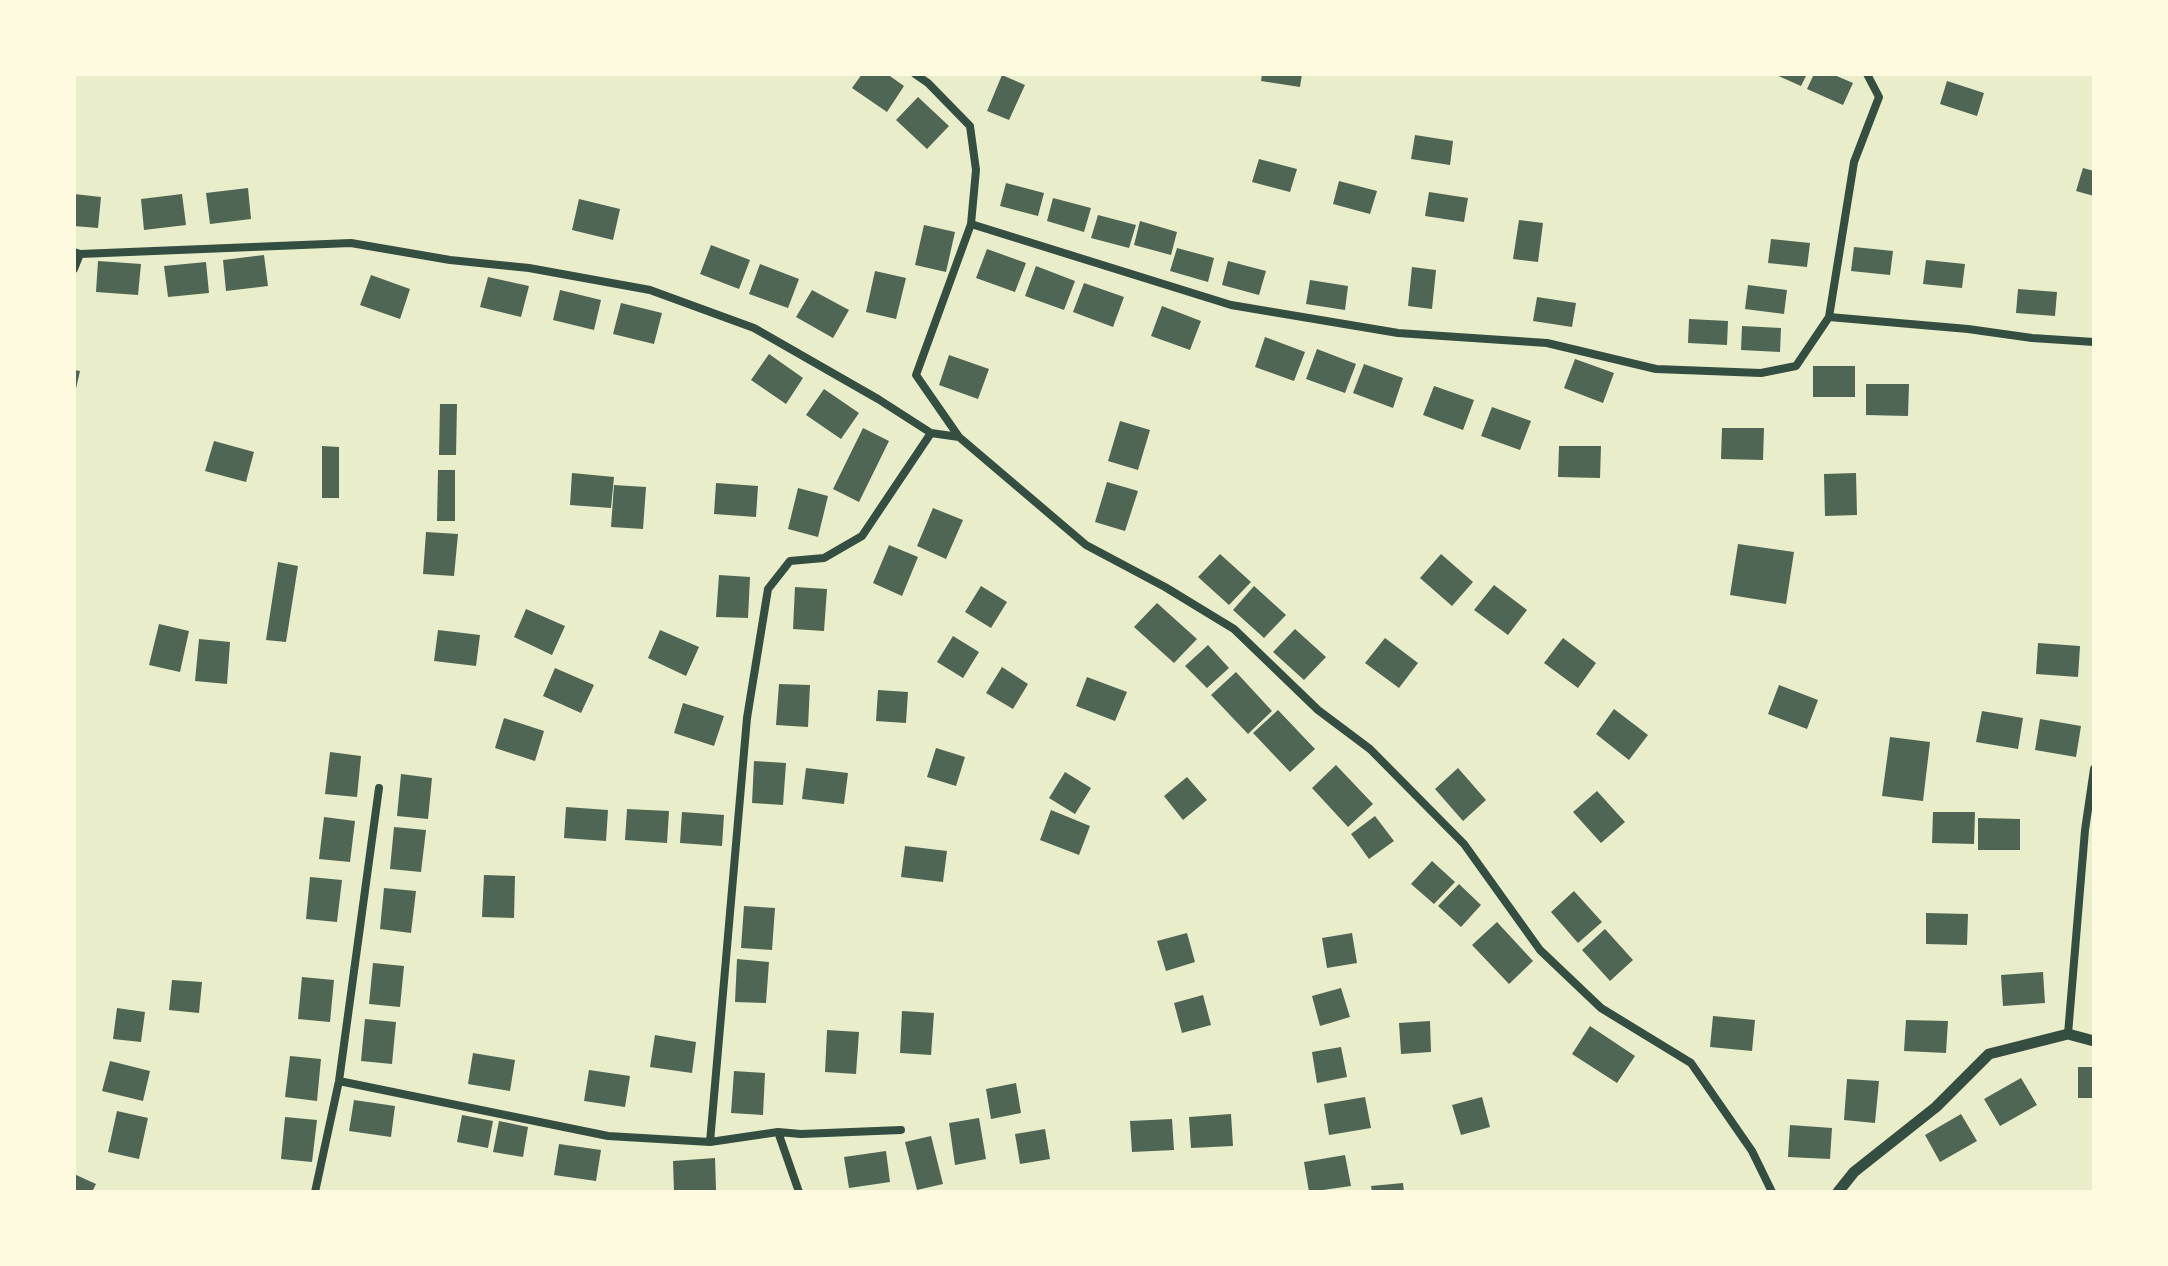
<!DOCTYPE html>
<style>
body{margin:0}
#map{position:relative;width:2168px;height:1266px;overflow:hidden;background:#e9edc9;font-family:"PT Sans Narrow",sans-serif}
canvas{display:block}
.frame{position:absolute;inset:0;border:76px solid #fefae0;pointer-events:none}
</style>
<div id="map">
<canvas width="2168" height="1266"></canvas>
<div class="frame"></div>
</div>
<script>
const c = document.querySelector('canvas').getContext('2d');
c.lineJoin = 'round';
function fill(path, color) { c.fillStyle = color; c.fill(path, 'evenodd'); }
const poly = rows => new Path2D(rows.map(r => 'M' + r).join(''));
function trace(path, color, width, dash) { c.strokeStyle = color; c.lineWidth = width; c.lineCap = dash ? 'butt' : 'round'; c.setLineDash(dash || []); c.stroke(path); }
fill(poly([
 [862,74,887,74,904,86,887,112,852,88],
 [1262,74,1302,74,1300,87,1261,81],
 [1774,74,1807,74,1801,86],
 [1814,74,1832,74,1853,83,1843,105,1807,89],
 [1002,75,1025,85,1009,120,987,111],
 [1947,81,1984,93,1977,116,1940,104],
 [918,97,949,126,927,149,896,120],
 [1415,135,1453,141,1450,165,1411,159],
 [1259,159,1297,169,1290,192,1252,182],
 [2083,168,2094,171,2094,196,2076,191],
 [1339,181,1377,191,1370,214,1333,204],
 [1006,183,1044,193,1038,216,1000,206],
 [248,188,251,219,210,224,206,193],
 [1429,192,1468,198,1464,222,1425,216],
 [74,194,101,197,98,228,74,226],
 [182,194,186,225,144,230,141,199],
 [1053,198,1091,208,1084,232,1047,221],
 [579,199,620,209,613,240,572,230],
 [1098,215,1136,225,1129,248,1091,238],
 [1519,220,1543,223,1538,262,1513,259],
 [1140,221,1177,232,1171,255,1134,245],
 [924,225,955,232,946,272,915,265],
 [1771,239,1810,243,1807,267,1768,263],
 [711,245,750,260,739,289,700,274],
 [1854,247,1893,251,1890,275,1851,271],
 [1177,248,1214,258,1208,282,1170,271],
 [987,249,1026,263,1015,292,976,278],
 [264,255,268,286,226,291,223,260],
 [1926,260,1965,264,1962,288,1923,284],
 [98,261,141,264,138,295,96,292],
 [1228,261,1266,271,1259,295,1222,285],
 [206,262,209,293,168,297,164,266],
 [760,264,799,279,788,308,749,294],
 [1036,266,1075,281,1064,310,1025,296],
 [1412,267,1436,270,1432,309,1408,306],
 [875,271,906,278,896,319,866,312],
 [371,275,410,289,400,319,360,305],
 [488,277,529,286,521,317,480,307],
 [1310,280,1348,286,1345,310,1306,304],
 [1084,283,1124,297,1113,327,1073,312],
 [1748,285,1787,290,1784,314,1745,309],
 [2018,289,2057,292,2055,316,2016,313],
 [560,290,601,300,594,330,553,320],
 [812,290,849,310,833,338,796,317],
 [1537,297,1576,303,1572,327,1533,321],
 [621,303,662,313,654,344,613,334],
 [1162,306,1201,321,1190,350,1151,336],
 [1689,319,1728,321,1727,345,1688,343],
 [1742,326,1781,328,1780,352,1741,350],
 [1265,337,1305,352,1294,381,1255,367],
 [1317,349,1356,364,1345,393,1306,379],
 [769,354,803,378,786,404,751,380],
 [949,355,989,369,978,399,939,385],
 [1575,359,1614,373,1603,403,1564,388],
 [1364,364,1403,378,1393,408,1353,393],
 [1813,366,1855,366,1855,397,1813,397],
 [74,370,80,371,75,393,74,392],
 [1866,384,1909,384,1908,416,1866,415],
 [1434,386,1474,400,1463,430,1423,415],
 [824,389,859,413,841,439,806,415],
 [440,404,457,404,456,455,439,455],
 [1492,407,1531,421,1520,450,1481,436],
 [1120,421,1150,430,1138,470,1108,461],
 [863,428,889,441,859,502,833,489],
 [1722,428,1764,428,1763,460,1721,459],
 [214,441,254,452,246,482,205,471],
 [322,446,339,447,339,498,322,498],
 [1559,446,1601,446,1600,478,1558,477],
 [438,470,455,470,455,521,437,521],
 [572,473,614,477,611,508,570,505],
 [1856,473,1857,515,1825,516,1824,474],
 [1107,482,1138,491,1125,531,1095,522],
 [716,483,758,486,756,517,714,514],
 [614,485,646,487,643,529,611,527],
 [798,488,828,496,818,537,788,529],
 [933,508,963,520,946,559,917,546],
 [426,532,458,534,454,576,423,574],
 [1738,544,1794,552,1786,604,1730,595],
 [889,545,918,557,902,596,873,583],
 [1220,554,1251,582,1229,605,1198,577],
 [1441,554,1473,582,1452,606,1420,578],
 [278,562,298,566,286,642,266,640],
 [719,575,750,577,748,618,716,617],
 [1494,585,1527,610,1508,635,1474,610],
 [981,586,1007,602,991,628,965,612],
 [1254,586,1286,615,1264,638,1233,610],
 [795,587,827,589,824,631,793,629],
 [1157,603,1197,639,1174,663,1134,627],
 [526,609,565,626,552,655,514,637],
 [159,624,189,631,180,672,149,665],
 [1295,629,1326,657,1304,680,1273,652],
 [438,630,480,635,476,666,434,661],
 [660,630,699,647,686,676,648,658],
 [953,636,979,652,963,678,937,662],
 [1385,638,1418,663,1399,688,1365,663],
 [1563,638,1596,663,1578,688,1544,663],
 [199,639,230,642,227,684,195,681],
 [2038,643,2080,646,2078,677,2036,674],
 [1208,645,1229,668,1207,688,1185,666],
 [1002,667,1028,684,1013,709,986,693],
 [555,668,594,685,581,713,543,696],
 [1236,672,1272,711,1248,734,1211,695],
 [1087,677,1127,692,1115,721,1076,706],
 [779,684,810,685,808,727,776,725],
 [1779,685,1818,700,1807,729,1768,714],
 [878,690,908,692,906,723,876,721],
 [683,703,724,716,714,746,674,733],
 [1614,709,1648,735,1629,760,1596,734],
 [1278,710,1315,749,1290,772,1253,733],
 [1982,711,2023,718,2018,749,1976,742],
 [504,718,544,731,535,761,495,748],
 [2040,719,2081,726,2076,757,2035,750],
 [1890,737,1930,742,1923,801,1882,796],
 [936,748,965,757,956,786,927,777],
 [330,752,361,756,357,797,325,794],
 [754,761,786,763,783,805,752,803],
 [1336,765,1373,804,1348,827,1312,788],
 [806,768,848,773,844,804,802,799],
 [1458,768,1486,800,1463,821,1435,789],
 [1065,772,1091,788,1075,814,1049,798],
 [401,774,432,778,428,819,397,816],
 [1187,777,1207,800,1183,820,1164,796],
 [1597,791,1625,822,1601,843,1573,812],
 [566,807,608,810,606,841,564,838],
 [627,809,669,811,667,843,625,840],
 [1051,810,1090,826,1079,855,1040,840],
 [682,812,724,815,722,846,680,843],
 [1933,812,1975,812,1974,844,1932,843],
 [1375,816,1394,841,1369,859,1351,834],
 [324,817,355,821,350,862,319,859],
 [1978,818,2020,819,2020,850,1978,850],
 [394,827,426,830,421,872,390,869],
 [905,846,947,851,943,882,901,877],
 [1432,861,1455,882,1434,904,1411,884],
 [484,875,515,876,514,918,482,917],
 [310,877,342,880,337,922,306,919],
 [1459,884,1481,905,1461,927,1438,906],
 [384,888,416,891,411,933,380,929],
 [1574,891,1602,922,1578,943,1551,912],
 [744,906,775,908,772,950,741,948],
 [1926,913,1968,914,1967,945,1926,944],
 [1497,922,1533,961,1509,984,1472,945],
 [1605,929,1633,960,1610,981,1582,950],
 [1187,933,1195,962,1166,971,1157,941],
 [1352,933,1357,963,1327,968,1322,938],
 [737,959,769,962,766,1003,735,1002],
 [373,963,404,966,400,1007,369,1004],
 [2043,972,2045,1003,2003,1006,2001,975],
 [302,977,334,980,330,1022,298,1019],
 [172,980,202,982,199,1013,169,1010],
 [1341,988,1350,1017,1320,1026,1312,996],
 [1203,995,1211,1025,1182,1033,1174,1003],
 [117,1008,145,1012,141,1042,113,1039],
 [902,1011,934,1013,931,1055,900,1053],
 [1713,1016,1755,1020,1752,1051,1710,1047],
 [365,1019,396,1022,392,1064,361,1061],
 [1906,1020,1948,1021,1946,1053,1904,1051],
 [1430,1021,1431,1052,1401,1054,1399,1023],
 [1590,1026,1635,1056,1617,1083,1572,1054],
 [827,1030,859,1032,856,1074,825,1072],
 [655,1035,696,1042,692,1073,650,1067],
 [1341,1047,1347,1077,1317,1083,1312,1052],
 [473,1053,515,1060,510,1091,468,1084],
 [290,1056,321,1059,317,1101,285,1097],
 [110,1061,150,1071,143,1101,102,1091],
 [2078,1067,2094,1067,2094,1098,2078,1098],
 [589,1070,630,1076,625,1107,584,1101],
 [734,1071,765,1073,763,1115,731,1113],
 [2021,1078,2037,1105,2000,1126,1984,1099],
 [1847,1079,1879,1081,1875,1123,1844,1120],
 [1016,1083,1021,1113,991,1119,986,1089],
 [1365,1097,1371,1128,1329,1135,1324,1104],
 [1482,1097,1490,1127,1461,1135,1452,1105],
 [354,1100,395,1106,391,1137,349,1131],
 [117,1111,148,1118,139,1159,108,1152],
 [1231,1114,1233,1146,1191,1148,1189,1117],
 [1961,1114,1977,1141,1940,1162,1925,1135],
 [462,1115,493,1121,488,1148,457,1142],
 [285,1117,317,1120,312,1162,281,1159],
 [979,1118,986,1159,955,1165,949,1123],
 [1172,1119,1174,1150,1132,1152,1130,1121],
 [499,1121,528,1127,523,1157,493,1152],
 [1790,1125,1832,1128,1830,1159,1788,1157],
 [1045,1129,1050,1159,1020,1164,1015,1134],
 [931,1136,943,1184,917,1190,905,1142],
 [559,1144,601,1150,596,1181,554,1175],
 [886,1151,890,1182,849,1188,844,1157],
 [1345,1155,1351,1186,1309,1192,1304,1162],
 [715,1158,716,1190,674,1192,673,1161],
 [74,1174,96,1184,92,1192,74,1192],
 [1403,1183,1404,1192,1372,1192,1371,1186]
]), '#4f6655');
trace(poly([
 [915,74,928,83,970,126,976,170,971,224,916,375,959,437],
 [971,224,1231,305,1398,333,1547,343,1656,369,1761,373,1796,366,1829,317,1968,329,2032,338,2094,342],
 [74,252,80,254,351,243,450,260,529,268,650,290,754,328,878,399,931,433,959,437,1086,545,1165,587,1234,629,1318,710,1370,749,1464,844,1540,950,1601,1008,1691,1063,1752,1151,1772,1192],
 [74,269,80,254],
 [1829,317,1854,162,1879,97,1867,74],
 [2068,1034,2085,830,2094,769],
 [339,1081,608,1136,710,1142,778,1132,801,1134,901,1130],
 [778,1132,799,1192],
 [710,1142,747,718,768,589,790,561,824,558,862,536,931,433],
 [315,1192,339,1081,379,788]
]), '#344e41', 8);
trace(poly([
 [1838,1192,1854,1172,1936,1107,1989,1054,2068,1034,2094,1041]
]), '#344e41', 11);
</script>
